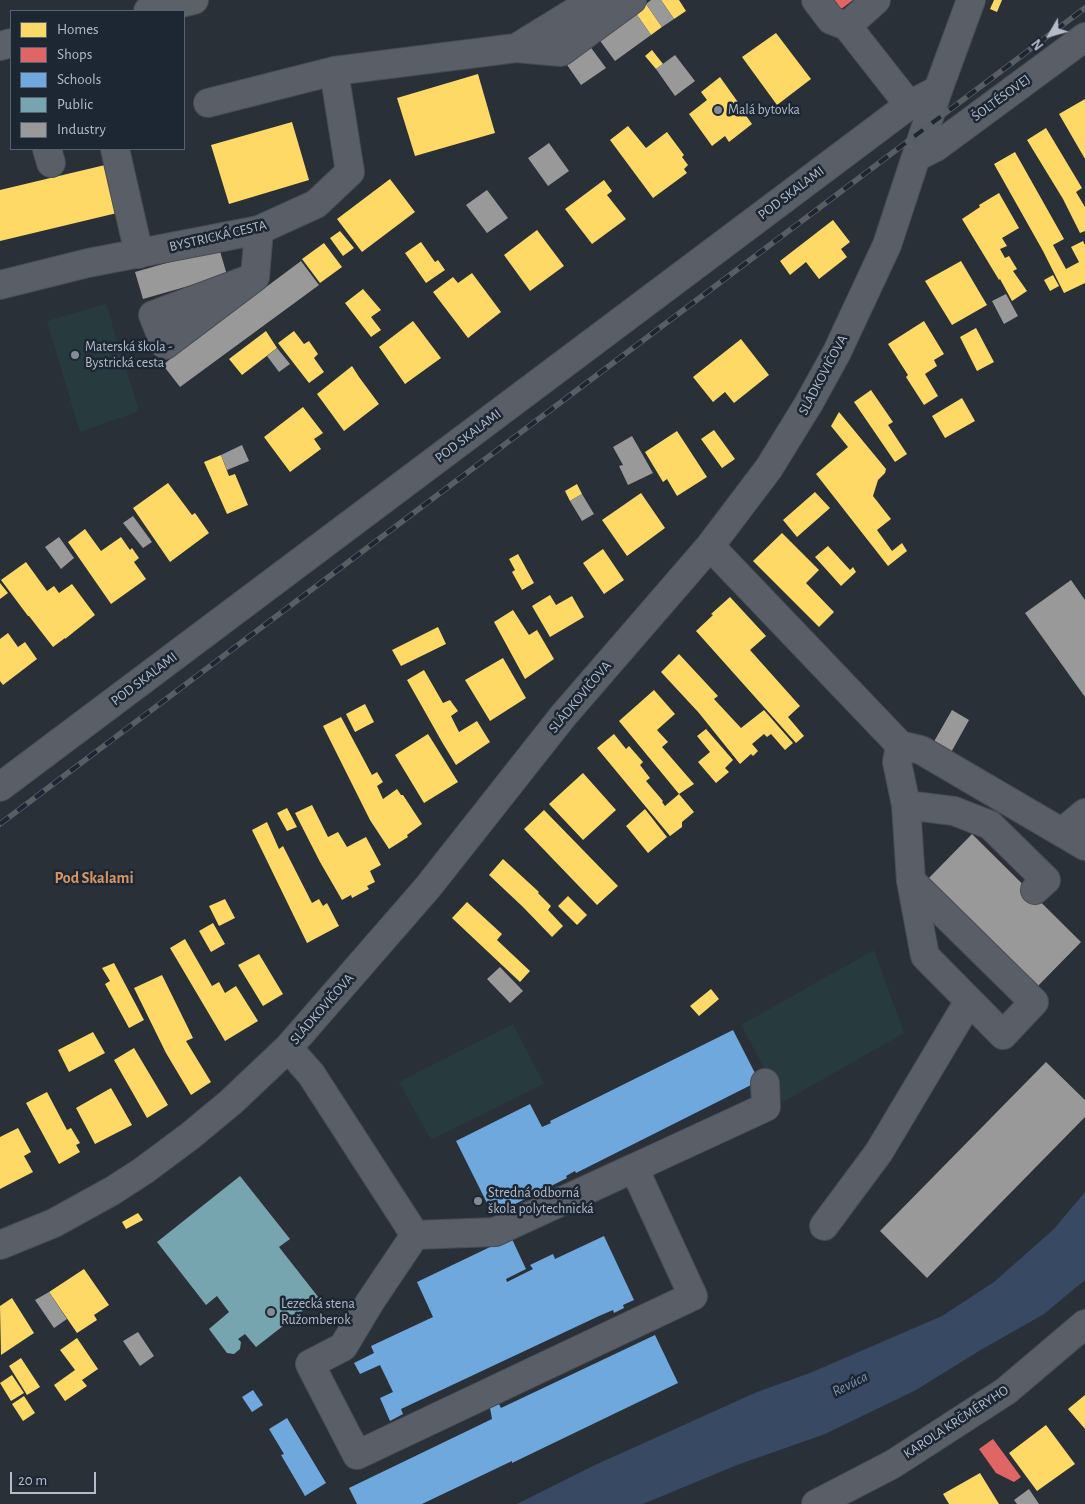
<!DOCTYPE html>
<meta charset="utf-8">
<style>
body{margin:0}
#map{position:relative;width:1085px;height:1504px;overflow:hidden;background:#2a3038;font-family:"Alegreya Sans",sans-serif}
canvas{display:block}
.legend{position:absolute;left:10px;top:10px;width:175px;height:140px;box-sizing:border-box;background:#1d2633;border:1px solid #59626f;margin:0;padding:6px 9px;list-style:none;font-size:15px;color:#b4bcc9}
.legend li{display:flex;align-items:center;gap:10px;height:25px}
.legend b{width:25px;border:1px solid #59626f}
.north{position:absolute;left:1025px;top:10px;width:50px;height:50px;-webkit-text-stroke:4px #1d2633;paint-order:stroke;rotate:232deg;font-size:14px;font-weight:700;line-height:20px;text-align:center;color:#b4bcc9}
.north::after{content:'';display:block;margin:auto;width:18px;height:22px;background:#b4bcc9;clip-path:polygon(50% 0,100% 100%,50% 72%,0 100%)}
.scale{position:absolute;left:10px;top:1472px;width:86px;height:22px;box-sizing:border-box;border:2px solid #b4bcc9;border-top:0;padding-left:6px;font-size:15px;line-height:18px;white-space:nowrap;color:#b4bcc9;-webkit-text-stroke:4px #1d2633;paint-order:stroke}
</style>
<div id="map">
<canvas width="1085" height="1504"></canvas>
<ul class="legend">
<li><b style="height:14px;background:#ffd966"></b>Homes</li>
<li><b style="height:14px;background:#e06666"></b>Shops</li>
<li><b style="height:14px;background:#6fa8dc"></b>Schools</li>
<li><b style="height:14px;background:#76a5af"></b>Public</li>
<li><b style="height:14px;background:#999"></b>Industry</li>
</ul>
<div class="north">N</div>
<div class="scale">20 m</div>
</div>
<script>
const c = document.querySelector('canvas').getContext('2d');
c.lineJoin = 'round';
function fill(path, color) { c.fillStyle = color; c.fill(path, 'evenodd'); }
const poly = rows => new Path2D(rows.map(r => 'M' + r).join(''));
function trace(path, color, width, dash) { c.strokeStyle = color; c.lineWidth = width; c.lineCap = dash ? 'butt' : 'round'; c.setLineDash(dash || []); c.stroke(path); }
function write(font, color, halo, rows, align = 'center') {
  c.font = font + ' "Alegreya Sans",sans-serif'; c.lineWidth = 5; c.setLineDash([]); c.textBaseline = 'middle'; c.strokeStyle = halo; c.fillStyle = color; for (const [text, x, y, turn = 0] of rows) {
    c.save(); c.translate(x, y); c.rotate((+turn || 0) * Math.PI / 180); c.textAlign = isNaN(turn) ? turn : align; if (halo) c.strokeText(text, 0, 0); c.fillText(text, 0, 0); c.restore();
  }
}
fill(poly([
 [106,304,139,411,80,432,47,321],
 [874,950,904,1033,783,1102,741,1025],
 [513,1024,544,1084,431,1140,399,1082]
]), '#273a3e');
fill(poly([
 [1085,1192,1085,1280,1044,1314,979,1351,916,1390,825,1434,737,1465,643,1504,517,1504,595,1465,757,1392,810,1373,942,1316,994,1282,1054,1229]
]), '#384963');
fill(poly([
 [661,0,679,0,686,11,674,19],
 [994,0,1002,0,997,12,990,9],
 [646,4,662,27,651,35,635,12],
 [776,33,811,79,777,105,742,57],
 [652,50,663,64,656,69,645,56],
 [478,74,495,133,415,156,397,98],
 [720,77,740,105,739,106,752,124,729,142,725,136,712,146,689,114,707,100,701,92],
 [1085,99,1085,159,1059,114],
 [292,122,309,180,229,204,211,145],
 [628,126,646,148,667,132,684,155,682,157,688,165,684,169,687,173,653,198,610,140],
 [1046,128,1082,188,1076,192,1085,207,1085,231,1080,233,1063,199,1027,140],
 [1015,152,1064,239,1053,245,1066,269,1079,262,1071,247,1083,241,1085,245,1085,283,1064,293,1043,251,994,164],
 [105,165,117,213,0,241,0,190],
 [390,179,415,212,362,252,337,219],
 [604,180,612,191,607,195,626,219,592,244,565,209],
 [999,193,1019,228,1002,238,1007,246,1000,249,1005,258,1009,256,1017,269,1013,271,1027,291,1012,301,1000,279,999,280,962,219,980,207,979,205],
 [833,220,850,242,841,249,847,257,819,279,806,262,790,275,780,261],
 [537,230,564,266,530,291,504,255],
 [340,231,354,248,343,256,330,238],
 [421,242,435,262,438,260,445,270,426,283,405,253],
 [324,243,342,267,320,283,302,259],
 [961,261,987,305,952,325,925,281],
 [472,273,501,312,468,338,433,292,453,277,458,283],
 [1053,275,1059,286,1050,291,1044,280],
 [363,289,381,310,371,317,381,330,371,337,345,303],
 [413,321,441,358,405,384,379,347],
 [924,321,944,354,934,360,937,366,925,374,938,396,924,405,906,377,908,375,888,344],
 [976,328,994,362,977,371,960,337],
 [266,331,277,348,242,375,229,359],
 [294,331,304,344,309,341,318,354,314,358,324,372,309,383,278,343],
 [741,339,769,375,734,403,725,392,713,402,693,377],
 [352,366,359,377,379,404,344,431,317,394],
 [871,390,893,422,888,425,907,454,895,462,854,402],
 [962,398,975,421,945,438,932,416],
 [303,407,323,433,314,439,321,449,290,472,264,437],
 [839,412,886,469,885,473,878,480,873,496,891,519,877,530,892,551,902,543,907,551,888,566,816,474,848,447,831,426],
 [714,430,735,459,722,468,701,439],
 [677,431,707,477,677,496,667,479,663,482,645,452],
 [221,455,229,476,235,474,248,505,227,514,204,462],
 [168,483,192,515,195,513,209,533,170,562,133,508],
 [577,484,582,494,570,501,565,491],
 [815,492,830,508,797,537,783,520],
 [641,493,665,528,627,556,602,520],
 [85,529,101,551,121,537,130,550,132,548,139,558,134,562,146,579,111,604,68,542],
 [782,533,819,570,806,583,834,612,819,627,753,561],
 [828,546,850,570,853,567,856,572,841,586,815,557],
 [603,549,624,580,604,594,583,563],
 [518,554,534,583,522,590,512,572,515,570,509,559],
 [26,562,47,591,54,586,59,593,72,584,95,615,65,639,65,638,53,647,29,616,28,616,1,580],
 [0,583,8,593,0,599],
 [550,595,556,605,572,596,584,617,550,637,532,606],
 [730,597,766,636,750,650,800,706,788,717,804,736,796,743,696,631,713,615,711,614],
 [513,610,529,635,537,630,554,659,525,679,494,622],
 [438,627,446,644,401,666,392,650],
 [8,633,18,647,25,642,37,659,3,685,0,681,0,639],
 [679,654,718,696,714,699,741,728,764,710,793,743,785,750,771,734,767,737,764,734,752,744,758,751,753,756,751,754,740,764,699,713,661,672],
 [503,658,526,698,490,721,465,680],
 [424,670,443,703,450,700,458,711,451,716,459,732,477,721,490,742,456,765,442,742,407,680],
 [654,690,675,714,657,730,668,742,662,747,694,784,679,794,619,721],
 [365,704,374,722,355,732,346,714],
 [341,717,372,775,377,772,383,782,377,786,383,799,397,789,401,795,403,795,422,824,407,835,408,837,389,849,370,820,323,726],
 [706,729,733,760,725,768,729,772,716,783,698,762,710,752,697,736],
 [428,734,458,782,424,803,395,755],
 [614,734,626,749,629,746,643,762,640,765,650,778,646,781,663,801,662,802,665,806,679,794,694,812,682,822,682,827,670,836,597,748],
 [583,773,616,810,583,840,549,804],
 [312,805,328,837,338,832,347,847,366,837,381,865,370,871,375,882,367,886,369,889,352,898,351,895,342,900,320,862,295,813],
 [287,808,297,827,287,831,277,813],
 [645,809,667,837,648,853,626,826],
 [544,810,618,886,597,905,524,829],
 [267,822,279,849,283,846,312,903,319,899,323,906,327,903,339,926,307,943,252,830],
 [503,859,539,892,538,893,551,906,548,910,563,926,552,937,523,907,489,875],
 [568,896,587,915,577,925,558,906],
 [225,899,235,918,219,926,209,906],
 [467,902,502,934,497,940,530,971,520,982,452,918],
 [213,923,225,944,211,952,199,931],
 [185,939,212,986,219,982,225,993,236,986,258,1021,225,1041,170,948],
 [259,954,283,994,263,1006,238,965],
 [114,963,144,1020,129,1028,105,984,110,981,102,968],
 [162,975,193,1038,186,1041,211,1082,191,1095,166,1053,134,988],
 [711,989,719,999,699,1016,690,1006],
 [93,1032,105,1053,69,1072,58,1050],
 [134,1048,168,1105,147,1118,114,1060],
 [111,1088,132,1125,95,1144,76,1108],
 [47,1092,67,1130,71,1128,80,1143,76,1145,80,1152,59,1164,26,1103],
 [18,1128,31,1152,24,1156,33,1172,0,1189,0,1137],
 [138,1213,143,1220,126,1229,122,1222],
 [84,1269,109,1305,94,1315,97,1320,77,1333,49,1292],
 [12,1298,34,1333,1,1355,0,1306],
 [77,1338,98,1369,82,1380,87,1386,65,1401,54,1385,75,1370,60,1350],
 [21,1358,40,1387,27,1395,9,1366],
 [12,1375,24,1393,11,1401,0,1383],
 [1085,1395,1085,1429,1068,1409],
 [24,1396,35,1413,23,1421,12,1404],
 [1046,1425,1075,1464,1037,1491,1009,1453],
 [980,1473,999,1504,949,1504,943,1494]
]), '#ffd966');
fill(poly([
 [826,0,853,0,836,13],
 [993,1439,1021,1477,1014,1482,996,1473,979,1449]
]), '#e06666');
fill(poly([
 [733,1030,759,1081,576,1173,575,1171,566,1176,567,1178,493,1215,456,1141,530,1104,542,1127,551,1123,550,1121],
 [604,1236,634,1300,623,1305,624,1308,614,1313,613,1310,599,1316,401,1409,403,1414,390,1421,380,1398,393,1392,380,1365,360,1374,354,1363,374,1353,371,1346,433,1317,417,1282,511,1237,526,1269,506,1279,507,1282,533,1269,530,1265,553,1254,555,1259],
 [655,1335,678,1383,512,1463,512,1461,422,1504,357,1504,349,1488,492,1419,490,1408,499,1404,501,1408],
 [253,1390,263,1405,252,1412,242,1397],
 [287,1418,326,1483,305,1496,281,1455,284,1454,269,1429]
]), '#6fa8dc');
fill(poly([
 [240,1176,290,1239,279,1247,319,1298,256,1347,245,1334,238,1339,241,1342,240,1349,234,1354,227,1353,209,1329,229,1312,217,1296,206,1305,157,1242]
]), '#76a5af');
fill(poly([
 [651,0,661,0,674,19,662,27,646,4],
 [635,12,651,35,615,61,598,38],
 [589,45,606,68,581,85,565,62],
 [675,55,695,81,675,96,656,69],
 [549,143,569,171,548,186,528,158],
 [487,190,508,218,487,233,466,205],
 [219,248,227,275,143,299,135,272],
 [301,261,319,285,180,387,163,365,175,355],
 [1006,294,1018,316,1004,324,992,301],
 [277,348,290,364,279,372,267,356],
 [632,436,653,473,628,485,619,466,623,465,613,447],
 [242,445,249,461,227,470,221,455],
 [582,494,594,514,582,521,570,501],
 [133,516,152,542,143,548,123,523],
 [59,537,74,558,61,569,45,547],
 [1071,580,1085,600,1085,697,1025,613],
 [952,710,969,720,949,756,932,745],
 [972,834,1081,942,1035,989,926,881],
 [500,967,523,991,510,1003,487,979],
 [1046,1062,1085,1100,1085,1117,927,1278,880,1231],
 [49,1292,67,1319,54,1328,35,1300],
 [138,1332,154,1356,140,1366,123,1341],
 [1029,1489,1039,1504,1017,1504,1014,1500]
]), '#999');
const minor = poly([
 [816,0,831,20,847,26,909,105],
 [847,26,876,0],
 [516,48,594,0],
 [334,71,516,48,561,52,632,0],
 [47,149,51,163],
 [115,149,139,254],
 [916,157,936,147,1085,37],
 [255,277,153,315,165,345,255,277,259,230],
 [0,285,88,263,259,230,316,204,350,172,334,71,208,103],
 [710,546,900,745,897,762,906,805,911,881,925,956,1003,1035,1034,1002,911,881],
 [900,745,921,750,1085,846],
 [0,787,909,105,938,90],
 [906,805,954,811,990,825,1046,880,1035,890],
 [1062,832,1085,813],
 [288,1048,311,1074,415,1235,370,1302,343,1347,310,1364,357,1455,693,1296,634,1168,495,1232,415,1235],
 [634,1168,766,1107,765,1083],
 [824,1226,879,1152,969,1001],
 [0,1245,54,1223,112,1191,143,1171,190,1136,231,1102,288,1048,428,887,563,716,710,546,769,468,809,403,837,352,887,245,938,90,971,0],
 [816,1504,893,1464,1006,1391,1085,1324]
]);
const major = poly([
 [148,11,194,0],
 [0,46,11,43]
]);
trace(minor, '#484c53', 30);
trace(major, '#484c55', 30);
trace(minor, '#5a5e66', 28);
trace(major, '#5c6168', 28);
const rail = poly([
 [0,824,1085,8]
]);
trace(rail, '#595d64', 5.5);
trace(rail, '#1d2633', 4, [11]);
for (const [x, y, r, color] of [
 [718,110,5,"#848b96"],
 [75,355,5,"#848b96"],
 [478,1201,5,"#848b96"],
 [271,1312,5,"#848b96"]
]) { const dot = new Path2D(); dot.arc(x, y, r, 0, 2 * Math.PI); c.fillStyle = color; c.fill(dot); trace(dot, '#1d2633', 2); }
write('14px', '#b4bcc9', '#1d2633', [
 ["ŠOLTÉSOVEJ",1001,98,-36],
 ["POD SKALAMI",791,193,-37],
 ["BYSTRICKÁ CESTA",218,236,-13],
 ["SLÁDKOVIČOVA",823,375,-62],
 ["POD SKALAMI",468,436,-37],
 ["POD SKALAMI",144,679,-37],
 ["SLÁDKOVIČOVA",580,697,-50],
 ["SLÁDKOVIČOVA",322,1009,-49],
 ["KAROLA KRČMÉRYHO",956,1422,-33]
]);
write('14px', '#b4bcc9', '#1d2633', [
 ["Malá bytovka",728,110],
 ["Materská škola -",85,347],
 ["Bystrická cesta",85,363],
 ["Stredná odborná",488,1193],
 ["škola polytechnická",488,1209],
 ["Lezecká stena",281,1304],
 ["Ružomberok",281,1320]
], 'left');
write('italic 15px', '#7c92b1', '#1d2633', [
 ["Revúca",850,1384,-27]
]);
write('bold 16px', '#d59563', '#1d2633', [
 ["Pod Skalami",94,878]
]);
</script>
